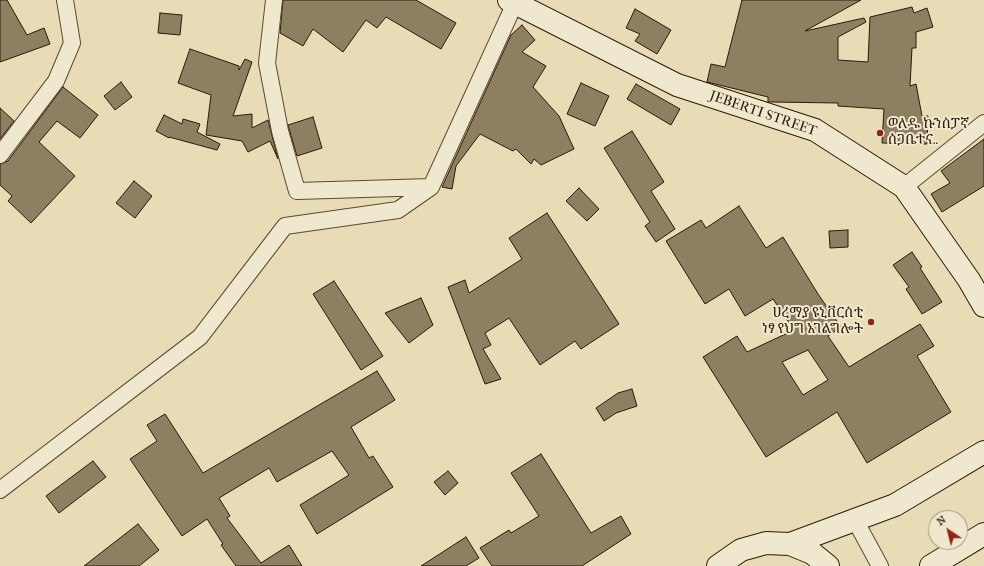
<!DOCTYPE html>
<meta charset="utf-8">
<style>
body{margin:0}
#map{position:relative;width:984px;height:566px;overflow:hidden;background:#e7dcb5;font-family:"IM FELL French Canon",serif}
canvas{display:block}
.north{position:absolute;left:928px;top:510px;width:40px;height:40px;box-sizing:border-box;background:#efe8cf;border:1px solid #a1967f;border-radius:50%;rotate:325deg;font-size:11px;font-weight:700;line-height:16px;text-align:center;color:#2b1a07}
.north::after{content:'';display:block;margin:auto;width:14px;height:18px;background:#8f2418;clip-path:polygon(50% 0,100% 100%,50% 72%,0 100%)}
</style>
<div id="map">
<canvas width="984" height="566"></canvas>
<div class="north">N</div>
</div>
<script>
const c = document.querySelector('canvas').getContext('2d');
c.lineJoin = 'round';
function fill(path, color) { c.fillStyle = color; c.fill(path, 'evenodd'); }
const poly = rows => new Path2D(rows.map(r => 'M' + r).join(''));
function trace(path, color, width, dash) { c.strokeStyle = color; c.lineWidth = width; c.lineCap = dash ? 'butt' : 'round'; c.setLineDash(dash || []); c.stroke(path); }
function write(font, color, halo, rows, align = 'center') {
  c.font = font + ' "IM FELL French Canon","Noto Serif Ethiopic",serif'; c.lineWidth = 4; c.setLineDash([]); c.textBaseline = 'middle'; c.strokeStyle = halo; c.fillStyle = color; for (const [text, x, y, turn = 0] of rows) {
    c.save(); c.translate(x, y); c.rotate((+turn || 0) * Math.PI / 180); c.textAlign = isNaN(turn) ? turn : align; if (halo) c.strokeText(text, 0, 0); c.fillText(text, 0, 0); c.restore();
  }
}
const building = poly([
 [0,0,7,0,27,35,44,28,50,44,0,62,0,0],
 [283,0,416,0,456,23,441,49,386,17,377,28,366,20,343,52,313,29,303,46,280,33,283,0],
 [742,0,861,0,805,31,864,18,866,22,838,37,838,60,868,62,870,17,912,7,914,13,927,8,933,27,916,32,916,48,912,48,910,86,916,84,922,116,928,116,927,144,882,143,884,109,838,106,838,103,771,102,768,102,768,97,707,82,711,64,725,67,742,0],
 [635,9,671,30,657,54,635,41,640,34,626,28,635,9],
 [160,13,182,15,180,35,158,33,160,13],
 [522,25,535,40,522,52,546,66,533,87,559,116,574,149,541,165,534,159,531,164,516,149,513,151,480,134,456,166,452,189,442,187,511,35,522,25],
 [190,49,239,66,239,70,245,59,252,62,233,116,252,114,252,128,268,120,278,159,270,141,248,152,242,141,206,135,211,95,178,83,190,49],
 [121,82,132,97,115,110,104,96,121,82],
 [581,83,609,96,595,126,567,114,581,83],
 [636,84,680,109,671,125,627,99,636,84],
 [63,87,98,115,80,138,57,121,39,142,75,176,31,223,8,201,12,196,0,185,0,164,8,161,63,87],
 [0,108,14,121,0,139,0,108],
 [164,115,182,124,183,119,200,124,197,132,220,144,217,150,169,137,169,138,156,131,164,115],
 [313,117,322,148,297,156,288,125,313,117],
 [632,131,664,182,651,191,675,229,656,242,645,226,650,222,604,148,632,131],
 [984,139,984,186,942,212,931,194,950,183,941,171,984,139],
 [134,181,152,196,135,218,116,203,134,181],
 [579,188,599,209,587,221,566,201,579,188],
 [739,206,766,248,783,237,818,294,841,327,828,336,849,367,920,324,934,346,917,356,951,412,867,463,837,412,766,457,703,357,737,336,747,352,794,330,773,299,745,316,729,289,705,304,666,241,701,220,706,228,739,206],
 [808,350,828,380,803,395,782,362,808,350],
 [547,213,619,324,581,349,575,341,540,365,509,318,485,333,491,345,483,349,501,379,485,384,448,287,465,280,469,293,522,259,509,238,547,213],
 [848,230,848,247,830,248,829,231,848,230],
 [912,252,922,267,920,268,942,302,922,314,906,289,909,287,893,265,912,252],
 [334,281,383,356,361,370,313,294,334,281],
 [421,298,433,325,409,343,385,313,421,298],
 [377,371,395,400,351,427,369,458,373,456,393,487,317,534,300,505,349,475,332,451,277,482,269,468,219,498,230,516,227,518,261,563,289,545,302,566,236,566,221,545,223,544,207,519,182,536,130,459,157,441,147,425,165,414,203,473,377,371],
 [632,389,637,406,616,413,604,421,596,408,618,393,632,389],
 [541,454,591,533,621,516,631,534,582,566,492,566,480,548,509,530,511,533,539,516,511,473,541,454],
 [93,461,106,477,59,513,46,496,93,461],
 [448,471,458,483,445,495,434,482,448,471],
 [138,524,159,550,139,566,84,566,138,524],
 [466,537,479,558,466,566,421,566,466,537]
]);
fill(building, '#8d7f61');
trace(building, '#2b1a07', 1);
const street = poly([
 [274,0,267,63,280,131,297,191,431,187,515,3],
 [0,155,56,81,72,43,65,0],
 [904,187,984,123],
 [0,490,200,337,285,226,398,210,431,187],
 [855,520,880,566]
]);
const secondary = poly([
 [509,0,677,85,815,130,904,187,969,280,984,306],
 [790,544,895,505,984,452],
 [718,566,741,550,766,543,790,544,812,553,828,566],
 [931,566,984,534]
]);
trace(street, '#5a4a32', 18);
trace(secondary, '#2b1a07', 24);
trace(street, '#efe8cf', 16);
trace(secondary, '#efe8cf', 22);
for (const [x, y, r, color] of [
 [880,133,4,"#8f2418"],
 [871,322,4,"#8f2418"]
]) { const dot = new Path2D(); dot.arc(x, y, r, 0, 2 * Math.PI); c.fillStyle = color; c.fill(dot); trace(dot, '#efe8cf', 1.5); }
write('14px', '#2b1a07', '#efe8cf', [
 ["JEBERTI STREET",763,114,19]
]);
write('14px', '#2b1a07', '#efe8cf', [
 ["ወለዱ ኩንስፓኛ",888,125],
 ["ሰጋቤተና..",888,141],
 ["ሀረማያ ዩኒቨርስቲ",863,314,"right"],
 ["ነፃ የህግ አገልግሎት",863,330,"right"]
], 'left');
</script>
